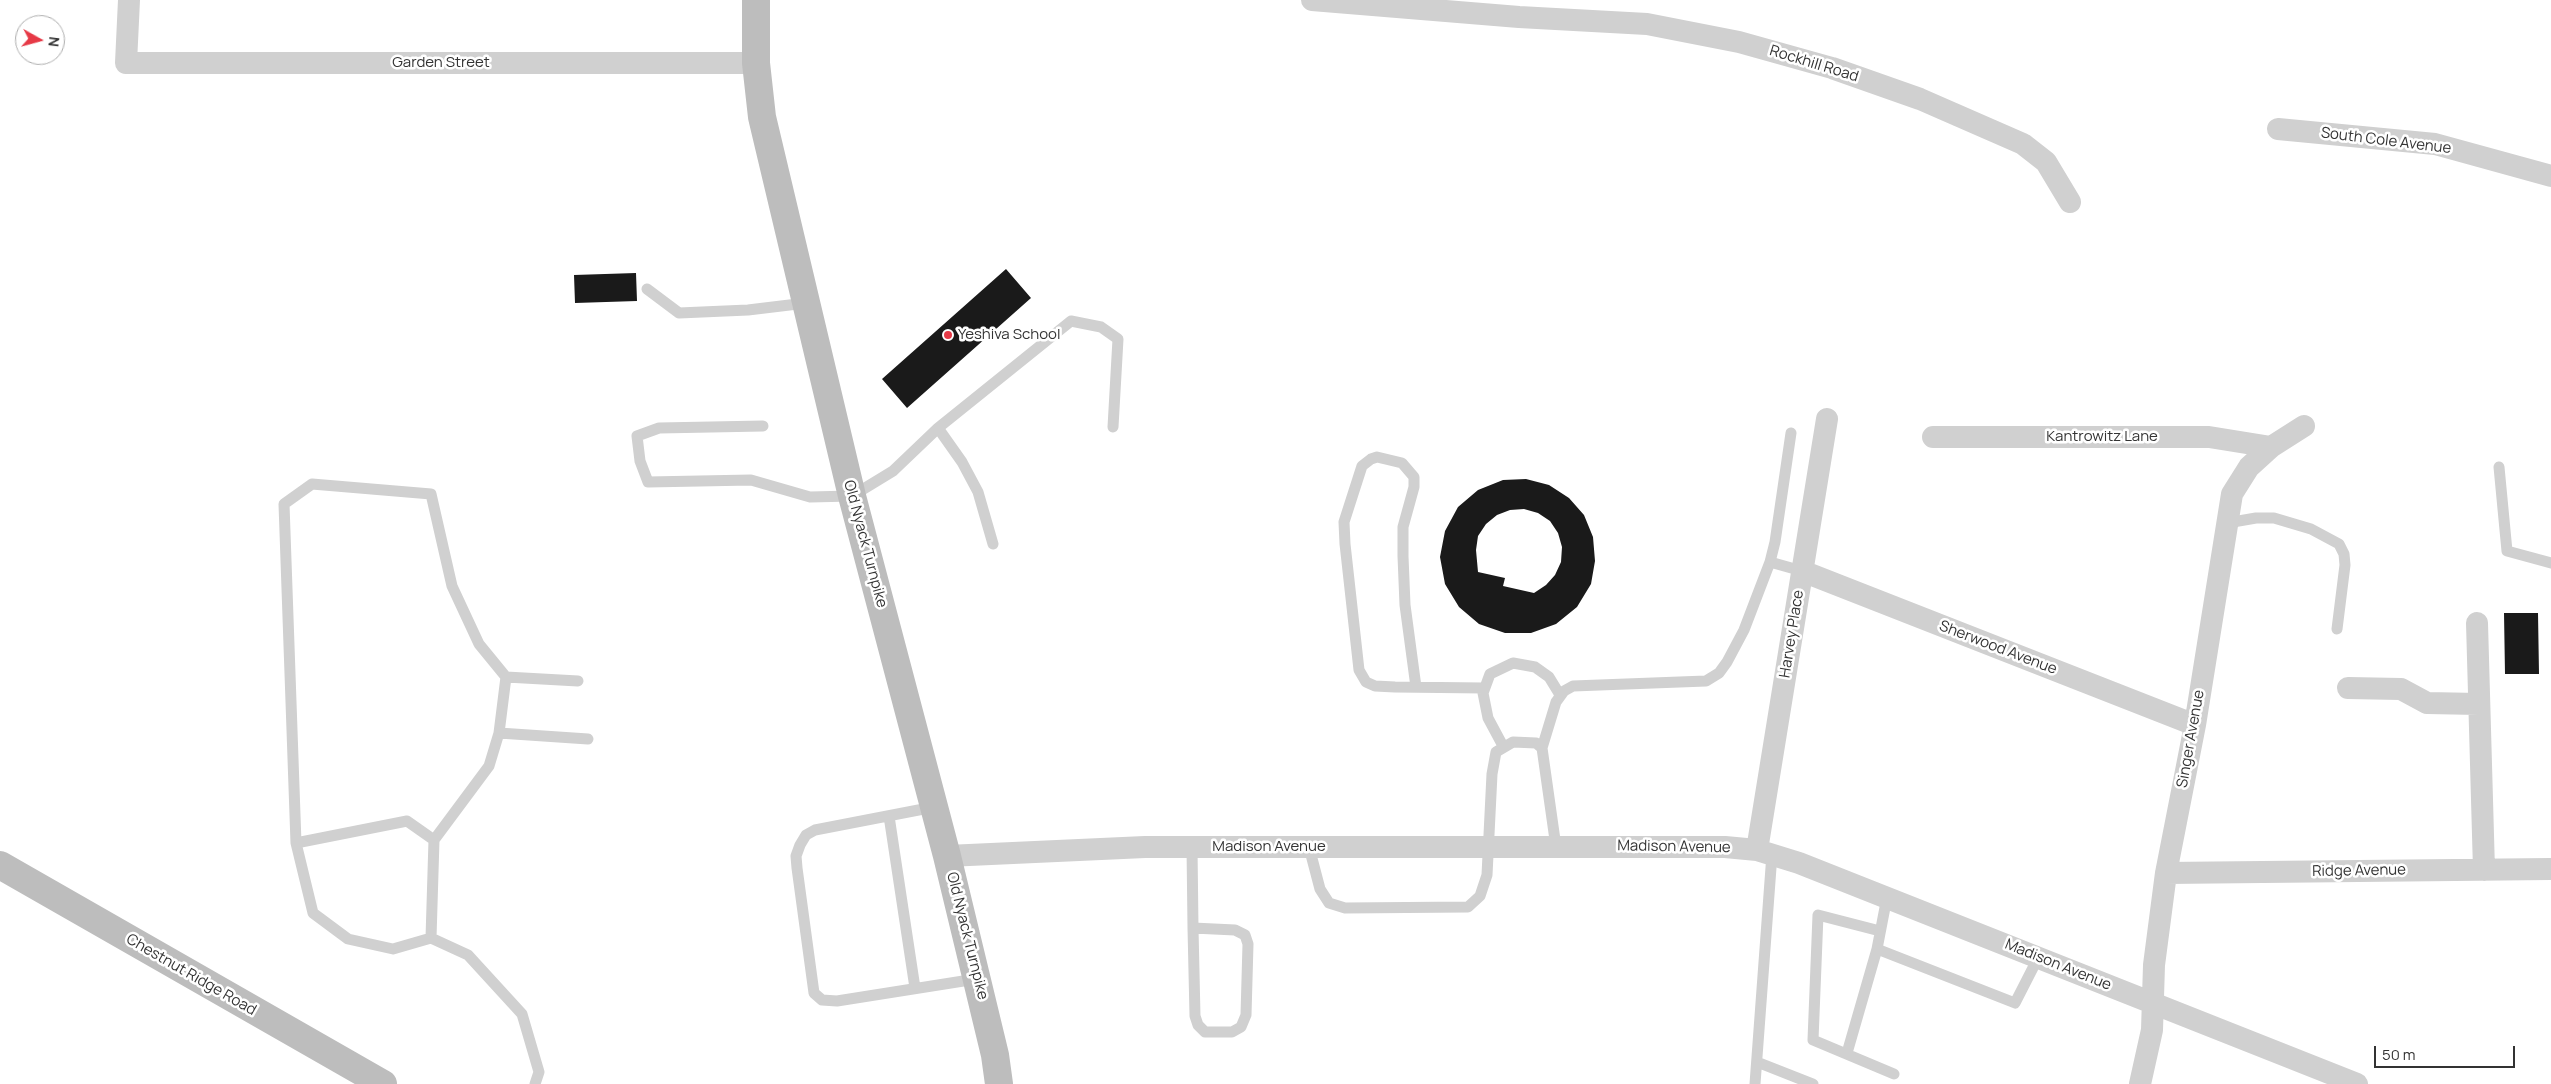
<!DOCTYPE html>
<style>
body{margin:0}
#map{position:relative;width:2551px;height:1084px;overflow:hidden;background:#fff;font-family:Manrope,sans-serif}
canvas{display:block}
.north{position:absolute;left:15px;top:15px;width:50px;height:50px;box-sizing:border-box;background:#fff;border:1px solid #adadad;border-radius:50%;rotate:97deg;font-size:14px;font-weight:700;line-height:20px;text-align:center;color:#333}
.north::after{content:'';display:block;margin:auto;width:18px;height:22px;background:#e63946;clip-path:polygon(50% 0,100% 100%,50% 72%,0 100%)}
.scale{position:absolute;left:2374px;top:1046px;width:141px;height:22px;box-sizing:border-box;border:2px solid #333;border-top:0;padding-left:6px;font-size:15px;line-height:18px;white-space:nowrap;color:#333;-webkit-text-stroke:4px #fff;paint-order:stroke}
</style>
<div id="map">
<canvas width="2551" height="1084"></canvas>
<div class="north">N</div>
<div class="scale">50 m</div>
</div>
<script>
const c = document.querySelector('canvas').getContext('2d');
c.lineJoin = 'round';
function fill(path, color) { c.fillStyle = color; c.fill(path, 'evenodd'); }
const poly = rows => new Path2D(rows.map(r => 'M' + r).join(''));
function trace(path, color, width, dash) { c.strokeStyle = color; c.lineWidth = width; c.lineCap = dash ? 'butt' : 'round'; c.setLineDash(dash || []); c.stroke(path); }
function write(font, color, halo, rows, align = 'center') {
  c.font = font + ' Manrope,sans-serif'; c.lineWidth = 5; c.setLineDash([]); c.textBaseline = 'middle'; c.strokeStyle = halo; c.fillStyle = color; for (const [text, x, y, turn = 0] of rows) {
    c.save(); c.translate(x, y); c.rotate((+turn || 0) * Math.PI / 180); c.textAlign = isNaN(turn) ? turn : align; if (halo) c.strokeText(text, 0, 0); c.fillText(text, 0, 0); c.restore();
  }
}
fill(poly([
 [1006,269,1031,298,907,408,882,379],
 [636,273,637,301,575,303,574,275],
 [1526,479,1549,485,1569,498,1584,515,1593,537,1595,561,1591,584,1577,607,1556,624,1531,633,1505,633,1479,624,1459,607,1445,584,1440,557,1445,531,1458,507,1478,490,1503,480],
 [1524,509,1538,513,1550,521,1558,533,1562,547,1561,562,1555,575,1546,585,1534,593,1503,586,1505,578,1478,572,1476,550,1478,536,1486,524,1497,515,1510,510],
 [2504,613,2538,613,2539,674,2505,674]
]), '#1a1a1a');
trace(poly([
 [647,289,679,313,748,310,806,303],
 [763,426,659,428,637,436,640,461,648,482,751,480,810,497,852,496,893,471,938,428,1071,321,1101,327,1118,339,1113,427],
 [938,428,962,462,978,492,993,544],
 [2499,467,2507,551,2551,563],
 [2227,523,2256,518,2274,518,2311,529,2339,544,2344,554,2345,565,2337,629],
 [1770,562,1802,571],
 [1416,687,1405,605,1403,556,1403,527,1414,487,1414,477,1402,463,1377,457,1371,459,1362,466,1344,522,1345,544,1359,670,1366,682,1375,686,1395,687,1484,688],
 [499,733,506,677,578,681],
 [1503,746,1488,718,1483,693,1490,674,1513,663,1535,667,1549,677,1560,695],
 [934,807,815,830,806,835,800,845,796,856,797,868,814,993,822,1000,837,1001,976,979],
 [889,816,915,988],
 [296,843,407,821,434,840],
 [1192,847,1193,928,1195,1016,1198,1025,1205,1032,1232,1032,1241,1027,1246,1015,1248,944,1245,935,1235,930,1193,928],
 [1309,847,1320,889,1329,903,1345,908,1468,907,1480,896,1487,875,1492,774,1496,752,1513,742,1536,743,1542,748],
 [1556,847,1542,748,1556,702,1564,691,1573,686,1706,681,1719,673,1727,662,1744,630,1770,562,1775,542,1791,433],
 [1880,931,1818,915,1813,1040,1894,1074],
 [431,938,393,949,348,939,313,913,296,843,284,504,312,484,431,494,452,586,479,644,506,677],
 [1877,949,1887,897],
 [1847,1053,1877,949,2015,1003,2038,958],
 [1757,1062,1813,1084],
 [535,1084,539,1072,522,1014,468,955,431,938,434,840,489,766,499,733,588,739],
 [1755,1084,1772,854]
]), '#d0d0d0', 11);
trace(poly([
 [129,0,126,63,756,63],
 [1312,0,1519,17,1647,24,1739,42,1832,68,1920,99,2023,144,2046,162,2070,202],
 [2278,129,2435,144,2551,176],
 [1933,437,2209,437,2271,447],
 [1802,571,2195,725],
 [2477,623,2484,870],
 [2348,688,2401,689,2427,703,2479,704],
 [1757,850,1827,419],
 [947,856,1145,847,1725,847,1757,850,1799,863,2357,1084],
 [2166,873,2551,869],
 [2140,1084,2152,1030,2154,965,2166,873,2195,725,2232,494,2249,467,2271,447,2304,426]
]), '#d0d0d0', 22);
trace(poly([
 [756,0,756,63,762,117,852,496,947,856,995,1055,999,1084],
 [0,865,383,1084]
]), '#bdbdbd', 28);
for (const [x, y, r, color] of [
 [948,335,5,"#e63946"]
]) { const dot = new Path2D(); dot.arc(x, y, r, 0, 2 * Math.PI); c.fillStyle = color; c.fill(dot); trace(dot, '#fff', 2); }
write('15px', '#333', '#fff', [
 ["Garden Street",441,63],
 ["Rockhill Road",1814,64,17],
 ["South Cole Avenue",2386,141,7],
 ["Kantrowitz Lane",2102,437],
 ["Old Nyack Turnpike",865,544,75],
 ["Harvey Place",1792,634,-81],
 ["Sherwood Avenue",1998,648,21],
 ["Singer Avenue",2191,739,-80],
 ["Madison Avenue",1269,847],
 ["Madison Avenue",1674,847,1],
 ["Ridge Avenue",2359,871,-1],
 ["Old Nyack Turnpike",967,936,76],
 ["Madison Avenue",2058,965,22],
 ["Chestnut Ridge Road",191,975,30]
]);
write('15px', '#333', '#fff', [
 ["Yeshiva School",958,335]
], 'left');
</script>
